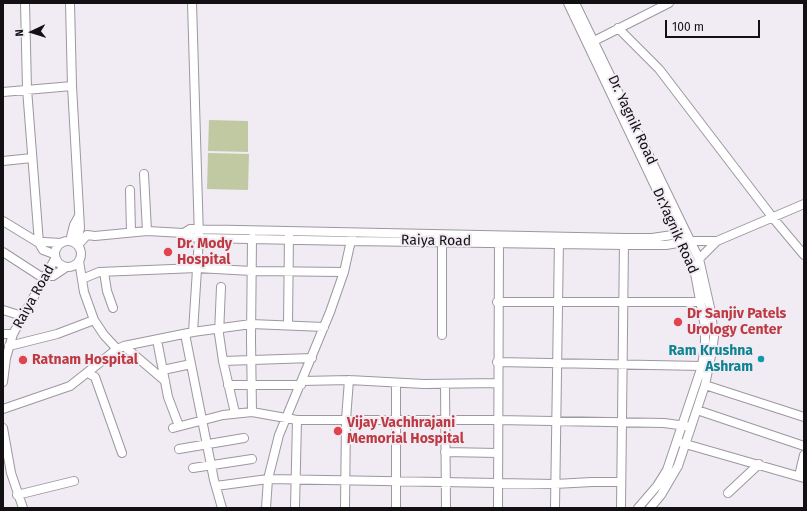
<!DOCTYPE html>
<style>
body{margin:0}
#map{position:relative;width:807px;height:511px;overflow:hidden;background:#f1ebf4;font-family:"Fira Sans",sans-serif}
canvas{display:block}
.frame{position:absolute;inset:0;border:4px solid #131014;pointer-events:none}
.north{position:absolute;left:12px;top:12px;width:40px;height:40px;-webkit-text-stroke:3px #f1ebf4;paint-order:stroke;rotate:266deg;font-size:11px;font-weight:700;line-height:16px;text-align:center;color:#131014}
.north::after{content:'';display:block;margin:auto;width:14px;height:18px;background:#131014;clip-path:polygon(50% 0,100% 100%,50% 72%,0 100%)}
.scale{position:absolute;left:665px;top:20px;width:95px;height:18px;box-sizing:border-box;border:2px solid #131014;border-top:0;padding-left:5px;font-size:12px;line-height:14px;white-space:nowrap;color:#131014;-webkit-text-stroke:3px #f1ebf4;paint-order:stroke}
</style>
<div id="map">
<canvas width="807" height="511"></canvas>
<div class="frame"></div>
<div class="north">N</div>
<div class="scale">100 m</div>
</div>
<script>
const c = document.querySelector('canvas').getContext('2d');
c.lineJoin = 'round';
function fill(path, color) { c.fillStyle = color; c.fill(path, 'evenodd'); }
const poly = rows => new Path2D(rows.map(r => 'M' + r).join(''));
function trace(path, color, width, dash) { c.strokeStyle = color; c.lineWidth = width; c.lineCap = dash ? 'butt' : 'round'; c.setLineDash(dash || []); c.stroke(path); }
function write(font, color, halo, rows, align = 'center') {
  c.font = font + ' "Fira Sans",sans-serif'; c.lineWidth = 4; c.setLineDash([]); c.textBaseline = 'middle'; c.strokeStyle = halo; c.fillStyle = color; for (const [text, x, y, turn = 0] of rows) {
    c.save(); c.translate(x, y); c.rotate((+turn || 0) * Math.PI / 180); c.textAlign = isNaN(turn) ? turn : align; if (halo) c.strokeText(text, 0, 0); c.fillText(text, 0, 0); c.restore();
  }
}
fill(poly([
 [209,120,248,121,248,152,208,151],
 [208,153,249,154,248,190,207,189]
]), '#c1c9a2');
const minor = poly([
 [25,3,27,89,39,243],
 [70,3,72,86,80,228,76,244],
 [192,3,199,238,193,332],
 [568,3,694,268,705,327,705,345,702,366,667,470,657,486,638,508],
 [575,3,699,259,711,312,714,337,712,351,705,385,678,466,661,495,650,508],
 [618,28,659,69,773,218,804,255],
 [594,41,669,3],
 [3,92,72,86],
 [3,161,32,158],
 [144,174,147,231],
 [130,190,131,232],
 [3,221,39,243,43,250,54,254],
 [184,233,189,237,199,238,352,241,625,245,666,245,689,241,717,241],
 [252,238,251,339,252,412],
 '55 254a13 13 0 1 1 26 0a13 13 0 1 1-26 0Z',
 [70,241,74,225,79,216],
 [442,241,442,335],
 [39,243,44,242,61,243],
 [78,245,87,235,95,236,147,231,184,233,190,229,625,238,652,238,686,233],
 [3,252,43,278],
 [699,259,717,241,804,204],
 [79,261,84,292,94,320,104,335,117,349],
 [104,272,107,291,113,308],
 [46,276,53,276,65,268],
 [82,279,99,272,197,268,252,271,344,272],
 [221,287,219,334,223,361,235,413],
 [497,302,701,302],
 [3,310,22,316],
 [288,324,289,235],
 [3,334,13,334],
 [185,334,214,480,222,508],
 [157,340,168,397,179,426],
 [9,346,57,334,94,320],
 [124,346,165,381],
 [223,361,312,358],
 [497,362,702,366],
 [163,370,191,364],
 [88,373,95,377,122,453],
 [302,381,349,380,424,384,497,383],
 [3,382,6,358,13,334,55,259],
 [396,384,396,508],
 [445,384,446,508],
 [228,385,301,385],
 [705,385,804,417],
 [3,409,70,386,117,349,124,346,193,332,251,324,324,327],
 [697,410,804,446],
 [3,428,11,473,23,508],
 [173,428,223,415,252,412,297,420,497,420,664,423,686,426],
 [682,443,804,478],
 [179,449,244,438],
 [445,452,498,453],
 [193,468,252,459],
 [799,476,804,455],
 [216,486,268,479,555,484,592,482,620,482],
 [728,493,759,464],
 [17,495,74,481],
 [266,508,268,479,279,435,330,312,344,272,352,236],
 [295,508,297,420],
 [345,508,346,419,349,380],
 [498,508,499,242],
 [555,508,559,239],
 [621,508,624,241]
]);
trace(minor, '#9d97a0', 10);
trace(minor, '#fff', 8);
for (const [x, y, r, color] of [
 [168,252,5,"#e0444e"],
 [678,322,5,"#e0444e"],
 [761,359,4,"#0f9aa8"],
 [23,360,5,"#e0444e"],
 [338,431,5,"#e0444e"]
]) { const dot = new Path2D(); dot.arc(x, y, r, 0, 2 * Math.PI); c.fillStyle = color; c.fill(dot); trace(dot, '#f1ebf4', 1.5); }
write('14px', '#131014', '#f1ebf4', [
 ["Dr. Yagnik Road",632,120,65],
 ["Dr.Yagnik Road",675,231,66],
 ["Raiya Road",436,241,1],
 ["Raiya Road",34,297,-61]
]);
write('bold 14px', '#be3a42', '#f1ebf4', [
 ["Dr. Mody",177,244],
 ["Hospital",177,260],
 ["Dr Sanjiv Patels",687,314],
 ["Urology Center",687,330],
 ["Ratnam Hospital",32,360],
 ["Vijay Vachhrajani",347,423],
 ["Memorial Hospital",347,439]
], 'left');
write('bold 14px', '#0d838f', '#f1ebf4', [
 ["Ram Krushna",753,351],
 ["Ashram",753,367]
], 'right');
</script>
